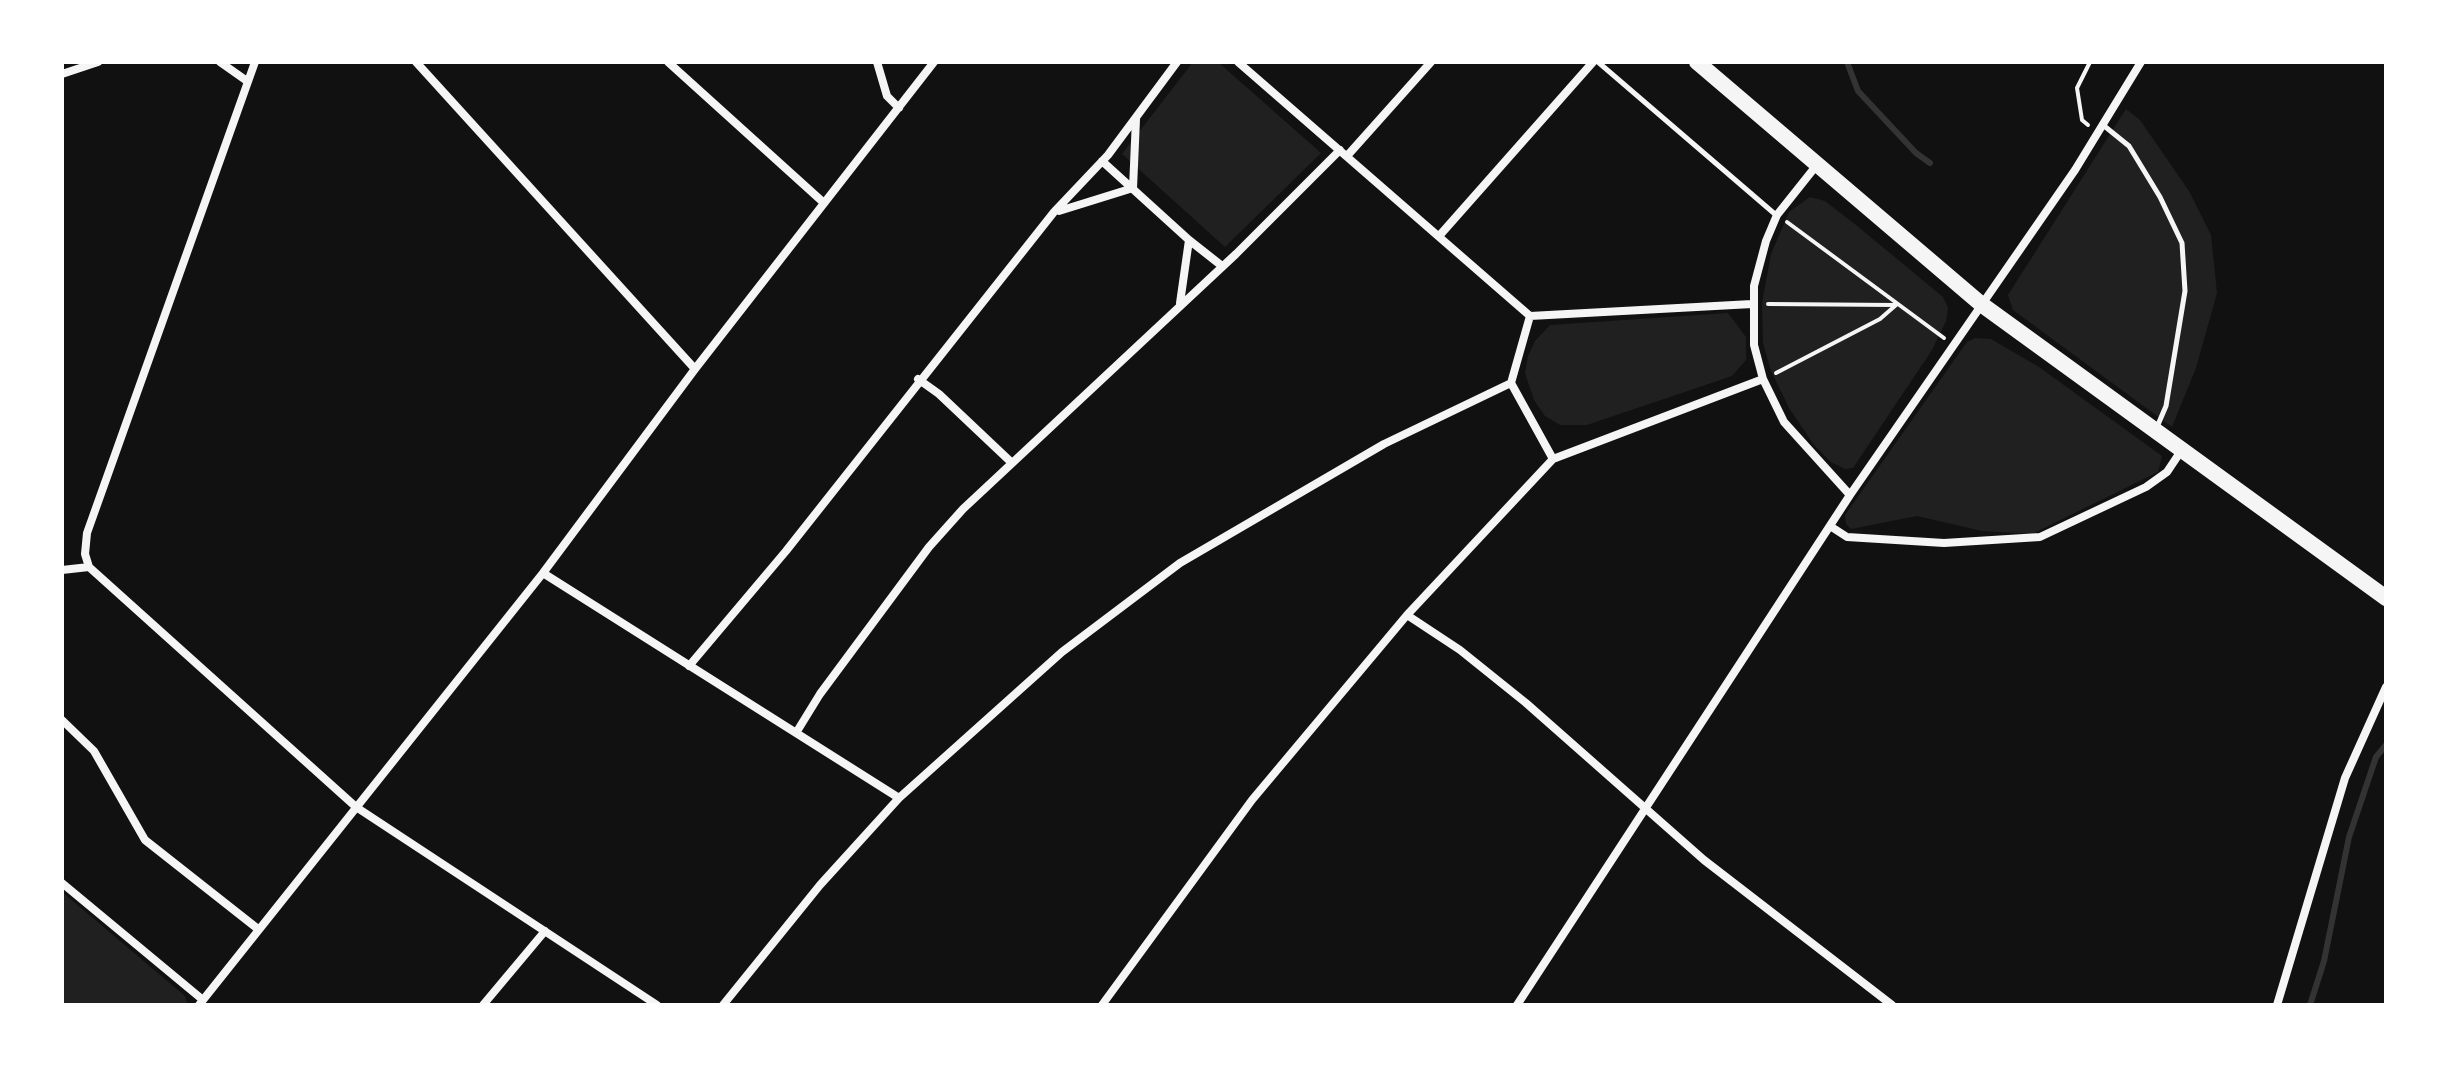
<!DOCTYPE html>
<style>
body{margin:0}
#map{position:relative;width:2448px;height:1067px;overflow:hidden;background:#111;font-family:Poppins,sans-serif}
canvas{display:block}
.frame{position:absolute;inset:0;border:64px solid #fff;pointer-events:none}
</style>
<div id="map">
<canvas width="2448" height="1067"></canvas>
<div class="frame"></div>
</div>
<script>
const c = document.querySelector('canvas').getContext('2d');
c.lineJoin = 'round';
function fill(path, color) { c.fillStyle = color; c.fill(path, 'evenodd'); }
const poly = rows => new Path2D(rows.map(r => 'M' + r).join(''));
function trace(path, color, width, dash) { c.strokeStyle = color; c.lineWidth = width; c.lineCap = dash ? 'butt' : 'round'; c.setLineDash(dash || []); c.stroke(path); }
fill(poly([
 [1193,62,1218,62,1321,153,1225,247,1122,154],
 [2126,109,2140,120,2189,191,2211,235,2217,293,2196,368,2172,427,2013,310,2008,295],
 [1810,197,1825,201,1856,225,1943,297,1948,308,1946,321,1932,350,1853,468,1845,469,1831,462,1814,445,1789,408,1771,371,1763,343,1762,303,1771,254,1789,212],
 [1728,313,1746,337,1746,360,1732,376,1587,425,1560,425,1545,416,1534,400,1525,373,1528,356,1535,341,1550,325],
 [1975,338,1991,339,2039,367,2162,456,2158,472,2032,534,1982,531,1917,516,1851,529,1846,524,1845,515,1967,342],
 [62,892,185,996,188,1005,62,1005]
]), '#202020');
trace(poly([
 [1847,62,1858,91,1916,153,1930,163],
 [2310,1005,2324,961,2349,837,2376,757,2386,745]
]), '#333', 6);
trace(poly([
 [2088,125,2082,120,2077,88,2090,62],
 [1787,222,1944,338],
 [1768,304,1896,305,1880,319,1776,373]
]), '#f5f5f5', 4);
trace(poly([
 [1598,62,1776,215],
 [2103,125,2129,146,2160,197,2182,243,2185,291,2166,406,2157,427]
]), '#f5f5f5', 5);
trace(poly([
 [220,62,247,81],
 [416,62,695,369],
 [668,62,824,203],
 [877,62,887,96,899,108],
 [1238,62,1530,316,1511,383,1553,459],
 [62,74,98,62],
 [1347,156,1431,62],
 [1102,161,1189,240],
 [1816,166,1777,215,1766,241,1754,286,1754,345,1763,379,1784,422,1850,495],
 [1059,211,1133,188,1136,119],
 [1440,235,1593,62],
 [1180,303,1189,240,1222,266],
 [1530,316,1752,304],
 [918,379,939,394,1012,463],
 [1830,526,1847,537,1944,543,2040,537,2146,487,2167,472,2181,451],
 [89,567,85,554,87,533,255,62],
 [62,570,89,567,356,807,657,1005],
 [543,573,899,798],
 [1407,615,1460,650,1526,703,1704,860,1892,1005],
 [689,666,786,551,1054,212,1108,155,1177,62],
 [62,720,94,751,145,840,258,929],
 [796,733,820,694,929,547,963,509,1236,254,1340,150],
 [62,883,203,1000],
 [199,1005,543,573,695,369,934,62],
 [483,1005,545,931],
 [723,1005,820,885,899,798,1062,652,1180,563,1384,444,1511,383],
 [1102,1005,1252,800,1407,615,1553,459,1763,379],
 [1517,1005,1850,495,2075,170,2141,62],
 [2277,1005,2345,778,2386,687]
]), '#f5f5f5', 8);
trace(poly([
 [1697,62,1981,304,2386,598]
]), '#f5f5f5', 16);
</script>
